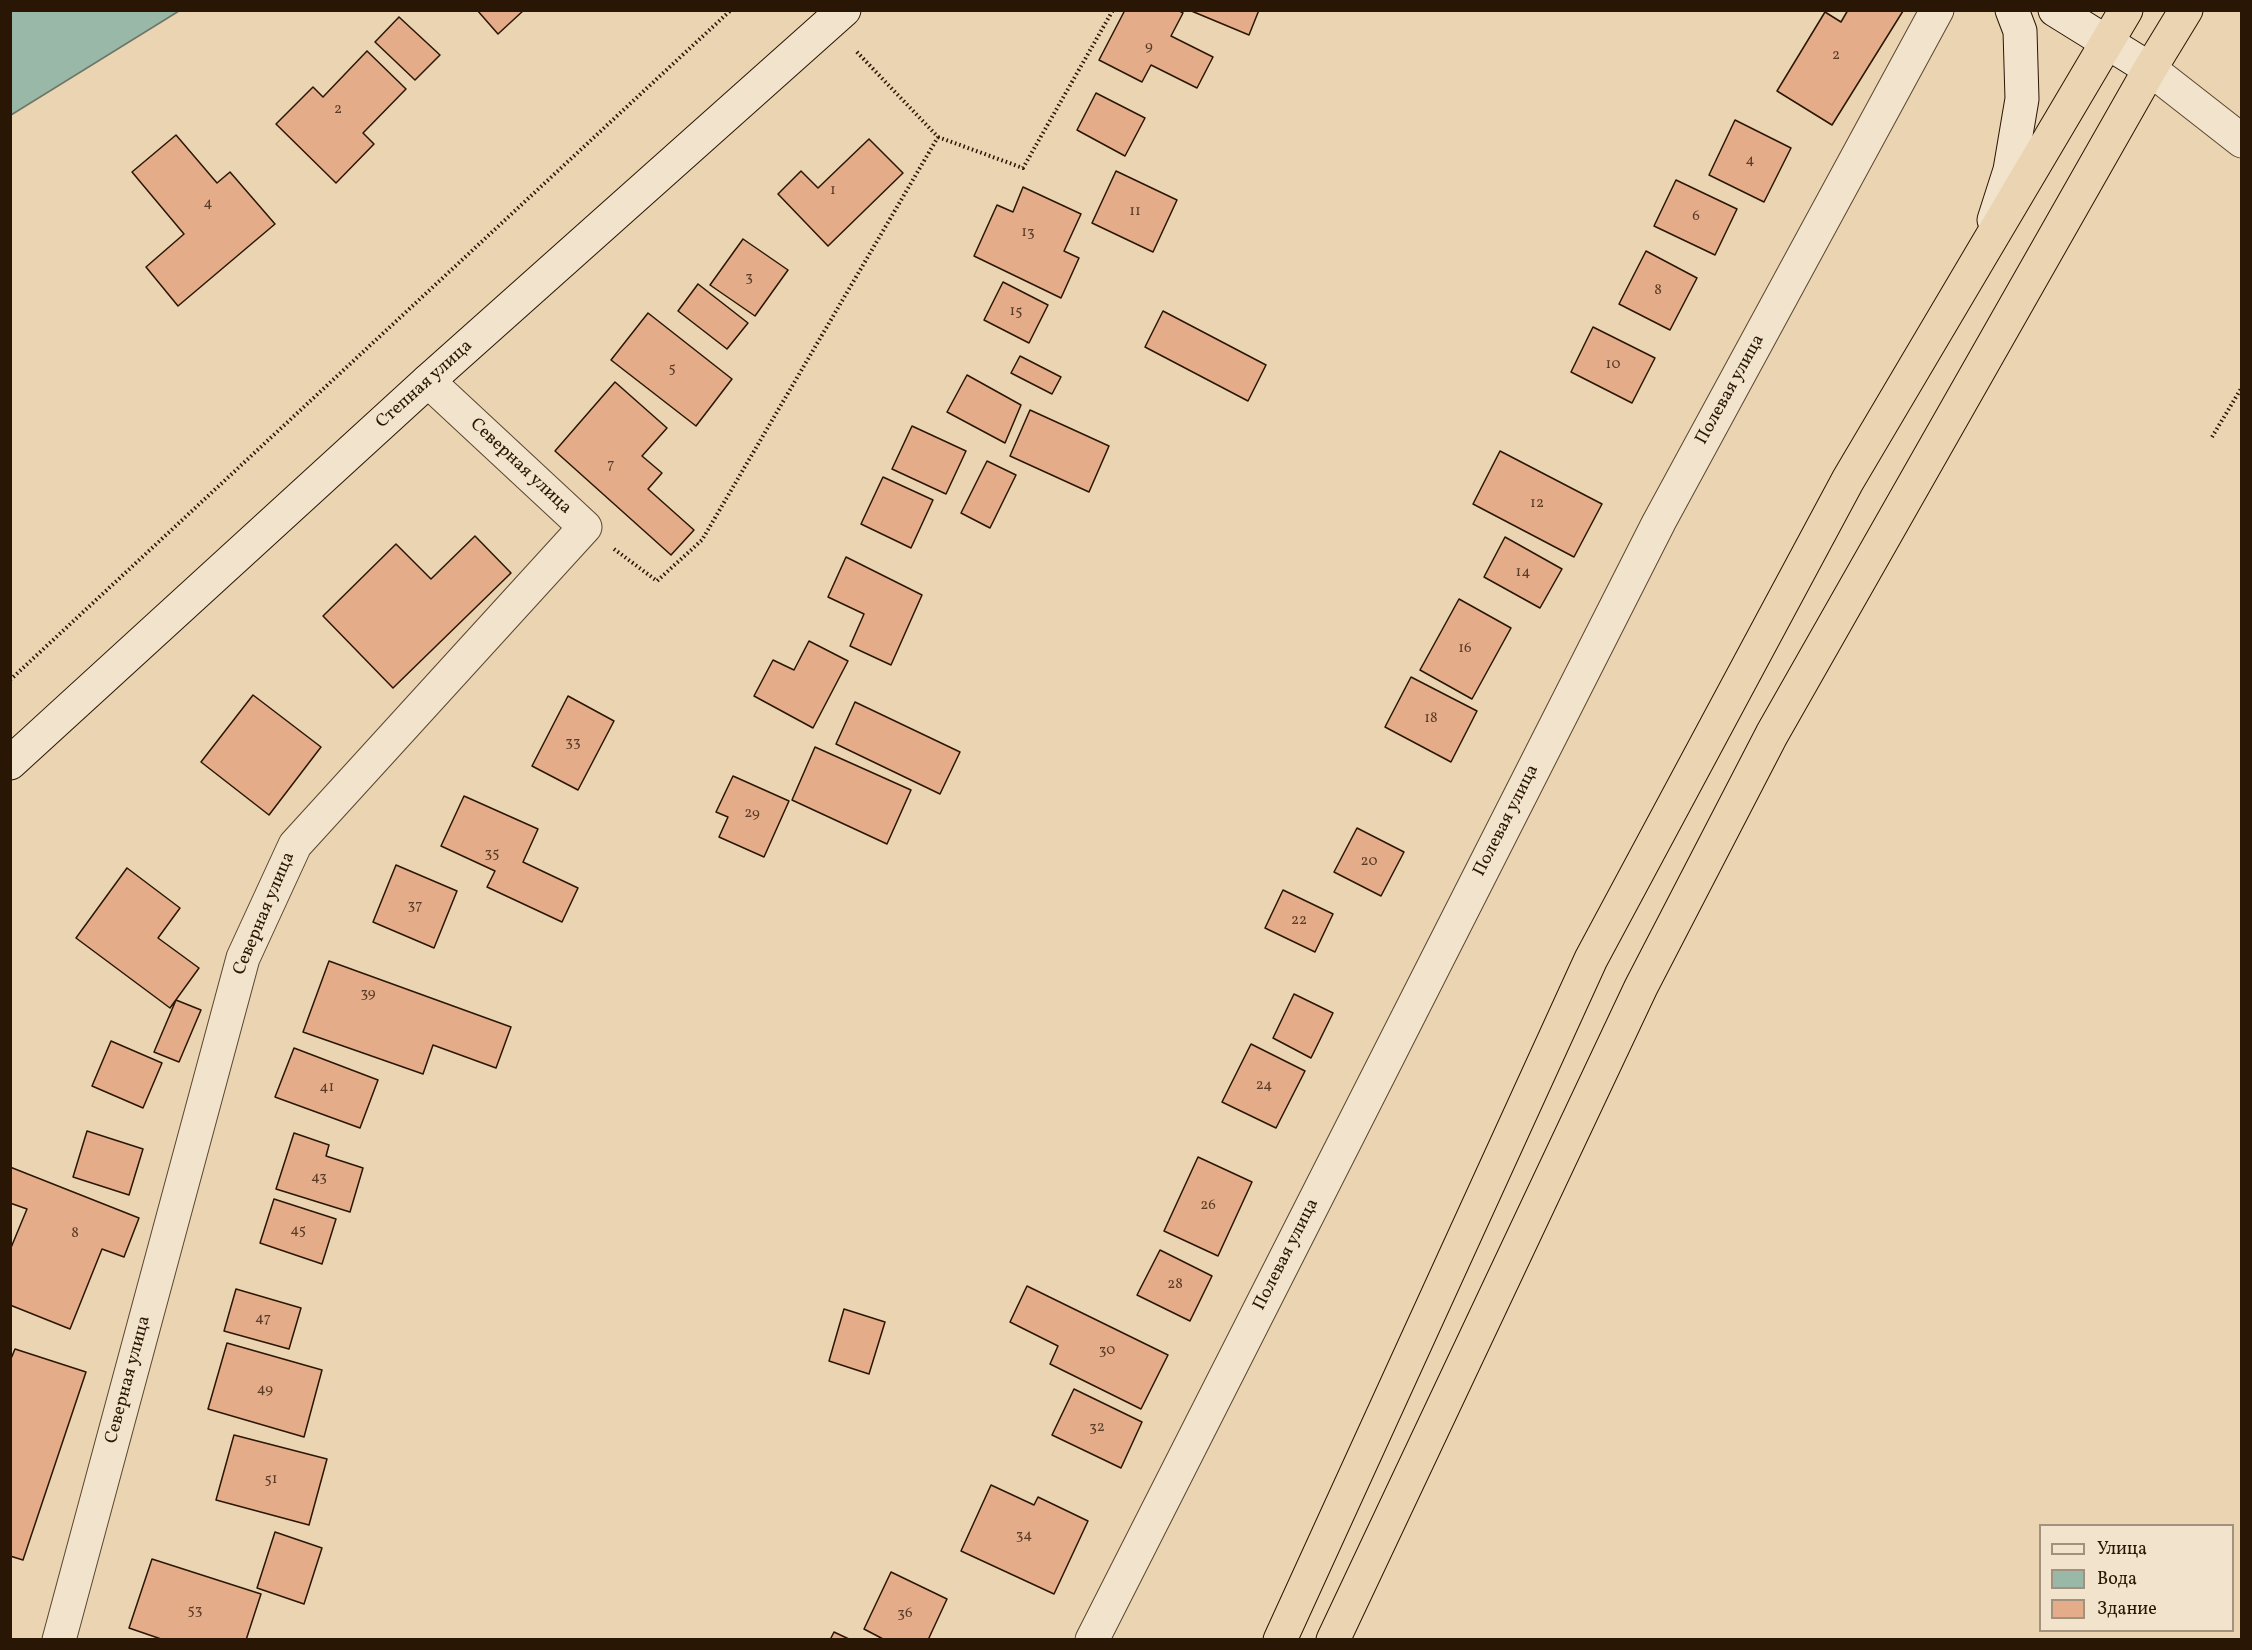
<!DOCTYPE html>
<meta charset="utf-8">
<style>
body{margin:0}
#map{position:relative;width:2252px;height:1650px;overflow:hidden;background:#ebd4b1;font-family:Vollkorn,serif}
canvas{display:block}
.frame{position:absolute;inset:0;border:12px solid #291604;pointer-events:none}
.legend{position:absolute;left:2039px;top:1524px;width:195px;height:108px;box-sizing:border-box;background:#f2e3cc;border:2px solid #a2917c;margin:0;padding:8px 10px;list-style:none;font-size:18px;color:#291604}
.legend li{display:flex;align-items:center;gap:12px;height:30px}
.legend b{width:30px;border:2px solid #a2917c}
</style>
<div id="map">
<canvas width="2252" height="1650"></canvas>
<div class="frame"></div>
<ul class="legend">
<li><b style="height:8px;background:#f2e3cc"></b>Улица</li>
<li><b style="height:16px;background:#99b8a8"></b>Вода</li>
<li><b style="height:16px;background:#e5ac8a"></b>Здание</li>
</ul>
</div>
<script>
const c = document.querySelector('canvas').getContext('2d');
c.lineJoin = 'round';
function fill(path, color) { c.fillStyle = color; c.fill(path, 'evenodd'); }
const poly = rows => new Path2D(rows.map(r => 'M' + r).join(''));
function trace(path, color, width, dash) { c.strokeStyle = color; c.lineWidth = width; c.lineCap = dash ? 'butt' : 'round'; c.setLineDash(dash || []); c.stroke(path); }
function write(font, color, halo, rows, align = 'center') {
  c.font = font + ' Vollkorn,serif'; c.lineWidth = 5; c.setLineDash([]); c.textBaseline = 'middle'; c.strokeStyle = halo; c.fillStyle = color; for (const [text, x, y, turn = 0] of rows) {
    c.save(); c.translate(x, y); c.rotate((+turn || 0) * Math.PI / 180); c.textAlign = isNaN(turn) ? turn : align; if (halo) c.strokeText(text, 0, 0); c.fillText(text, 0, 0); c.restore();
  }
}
const water = poly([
 [11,10,179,10,179,11,11,115,11,10]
]);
fill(water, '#99b8a8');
trace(water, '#6c7766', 1.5);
const building = poly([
 [477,10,524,10,498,34,477,10],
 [1125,10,1178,10,1183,13,1171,36,1213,57,1197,88,1151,65,1142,82,1099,60,1125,10],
 [1189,10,1259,10,1249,35,1189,10],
 [1848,10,1903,11,1832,125,1777,91,1825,12,1841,22,1848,10],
 [399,17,440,55,415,80,375,42,399,17],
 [367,51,406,89,363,133,374,144,336,183,276,124,313,87,323,97,367,51],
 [1096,93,1145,118,1125,156,1077,130,1096,93],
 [1735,120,1791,148,1764,202,1709,175,1735,120],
 [176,135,217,183,230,172,275,224,178,306,146,267,184,234,132,172,176,135],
 [869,139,903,173,828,246,778,194,801,171,818,188,869,139],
 [1116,171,1177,200,1153,252,1092,223,1116,171],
 [1676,180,1737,209,1715,255,1654,226,1676,180],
 [1023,187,1081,214,1064,251,1079,258,1061,298,974,256,997,205,1013,212,1023,187],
 [743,239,788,270,755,316,710,285,743,239],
 [1646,251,1697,278,1670,330,1619,304,1646,251],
 [1003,282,1048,305,1029,343,984,320,1003,282],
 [698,284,748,323,727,349,678,311,698,284],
 [1163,311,1266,365,1248,401,1145,347,1163,311],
 [648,313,732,379,696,426,611,360,648,313],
 [1593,327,1655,358,1632,403,1571,372,1593,327],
 [1020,356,1061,377,1052,394,1011,373,1020,356],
 [967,375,1021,405,1005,443,947,412,967,375],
 [615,382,667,428,642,456,662,473,648,489,694,530,671,555,555,451,615,382],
 [1030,410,1109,446,1089,492,1010,456,1030,410],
 [912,426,966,451,946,494,892,469,912,426],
 [1500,451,1602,504,1574,557,1473,504,1500,451],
 [987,461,1016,475,990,528,961,513,987,461],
 [883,477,933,500,911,548,861,524,883,477],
 [475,536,511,573,393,688,323,616,396,544,431,579,475,536],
 [1505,537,1562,569,1540,608,1484,577,1505,537],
 [846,557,922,595,891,665,850,646,864,614,828,597,846,557],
 [1459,599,1511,628,1472,699,1420,670,1459,599],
 [809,641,848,661,813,728,754,696,773,660,794,670,809,641],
 [1411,677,1477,711,1451,762,1385,727,1411,677],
 [253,695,321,747,269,815,201,762,253,695],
 [568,696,614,721,578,790,532,766,568,696],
 [855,702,960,752,940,794,836,744,855,702],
 [815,747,911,790,887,844,792,800,815,747],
 [733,776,789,801,764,857,719,837,728,817,716,812,733,776],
 [464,796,538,829,523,862,578,888,562,922,487,887,495,871,441,846,464,796],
 [1357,828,1404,852,1381,896,1334,872,1357,828],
 [396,865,457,891,434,948,373,922,396,865],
 [127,868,180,908,158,938,199,968,170,1008,76,938,127,868],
 [1283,890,1333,914,1315,952,1265,928,1283,890],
 [329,961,511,1027,496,1068,433,1045,423,1074,303,1032,329,961],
 [1294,994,1333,1013,1311,1058,1273,1038,1294,994],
 [176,1000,201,1010,179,1062,154,1052,176,1000],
 [111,1041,162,1063,143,1108,92,1086,111,1041],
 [1251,1044,1305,1071,1276,1128,1222,1102,1251,1044],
 [294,1048,378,1080,360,1128,275,1097,294,1048],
 [87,1131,143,1149,129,1195,73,1177,87,1131],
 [294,1133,329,1145,326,1156,363,1168,350,1212,276,1189,294,1133],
 [1198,1157,1252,1182,1218,1256,1164,1231,1198,1157],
 [10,1167,139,1218,124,1257,102,1249,70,1329,10,1305,10,1250,27,1209,10,1203,10,1167],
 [274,1199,336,1219,322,1264,260,1243,274,1199],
 [1160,1250,1212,1276,1190,1321,1137,1295,1160,1250],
 [1027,1286,1168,1355,1141,1409,1050,1364,1058,1346,1010,1322,1027,1286],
 [236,1289,301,1308,289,1349,224,1331,236,1289],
 [844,1309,885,1322,869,1374,829,1361,844,1309],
 [227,1343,322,1370,304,1437,208,1409,227,1343],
 [15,1349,86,1372,23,1560,10,1556,10,1361,15,1349],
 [1074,1389,1142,1422,1121,1468,1052,1435,1074,1389],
 [234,1435,327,1459,309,1525,216,1500,234,1435],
 [991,1485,1034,1505,1038,1497,1088,1521,1054,1594,961,1551,991,1485],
 [275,1532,322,1548,304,1604,257,1588,275,1532],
 [152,1559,261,1594,246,1640,164,1640,129,1628,152,1559],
 [891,1572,947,1599,928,1640,885,1640,864,1629,891,1572],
 [834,1632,851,1640,830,1640,834,1632]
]);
fill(building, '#e5ac8a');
trace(building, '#291604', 1.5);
const minor = poly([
 [2150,69,2242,141],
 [59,1640,243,958,295,845,585,527,428,381],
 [1092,1640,1659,522,1937,10]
]);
const secondary = poly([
 [2055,10,2150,69],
 [1994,220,2010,170,2022,99,2020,31,2012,10],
 [10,763,428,381,844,10]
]);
const trunk = poly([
 [1280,1640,1591,959,1848,480,2126,10],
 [1333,1640,1641,987,1772,734,2150,69,2186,10]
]);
trace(minor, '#5a462f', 35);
trace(secondary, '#291604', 35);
trace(trunk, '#291604', 35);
trace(poly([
 [938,137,1023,168,1113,10],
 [2212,437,2242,387],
 [614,549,657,581,702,540,938,137,856,51],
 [10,680,731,10]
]), '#291604', 4, [1.5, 3]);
trace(minor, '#f2e3cc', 33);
trace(secondary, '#f2e3cc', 33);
trace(trunk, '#ebd4b1', 33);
write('15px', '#583c26', null, [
 ["9",1149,47],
 ["2",1836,56],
 ["2",338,110],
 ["4",1750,161],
 ["1",833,191],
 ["4",208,204],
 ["11",1135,212],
 ["6",1696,217],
 ["13",1028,233],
 ["3",749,278],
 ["8",1658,291],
 ["15",1016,312],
 ["10",1613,365],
 ["5",672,369],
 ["7",611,465],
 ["12",1537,504],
 ["14",1523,573],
 ["16",1465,649],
 ["18",1431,719],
 ["33",573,743],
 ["29",752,814],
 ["35",492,854],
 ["20",1369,862],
 ["37",415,906],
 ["22",1299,921],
 ["39",368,994],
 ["24",1264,1086],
 ["41",327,1088],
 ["43",319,1178],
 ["26",1208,1206],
 ["45",298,1231],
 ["8",75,1234],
 ["28",1175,1285],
 ["47",263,1319],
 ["30",1107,1351],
 ["49",265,1390],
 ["32",1097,1428],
 ["51",271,1480],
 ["34",1024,1536],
 ["53",195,1611],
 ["36",905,1614]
]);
write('18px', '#291604', '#f2e3cc', [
 ["Степная улица",425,385,-42],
 ["Полевая улица",1731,390,-61],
 ["Северная улица",520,467,43],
 ["Полевая улица",1507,821,-63],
 ["Северная улица",265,914,-67],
 ["Полевая улица",1287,1255,-63],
 ["Северная улица",129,1380,-75]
]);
</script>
